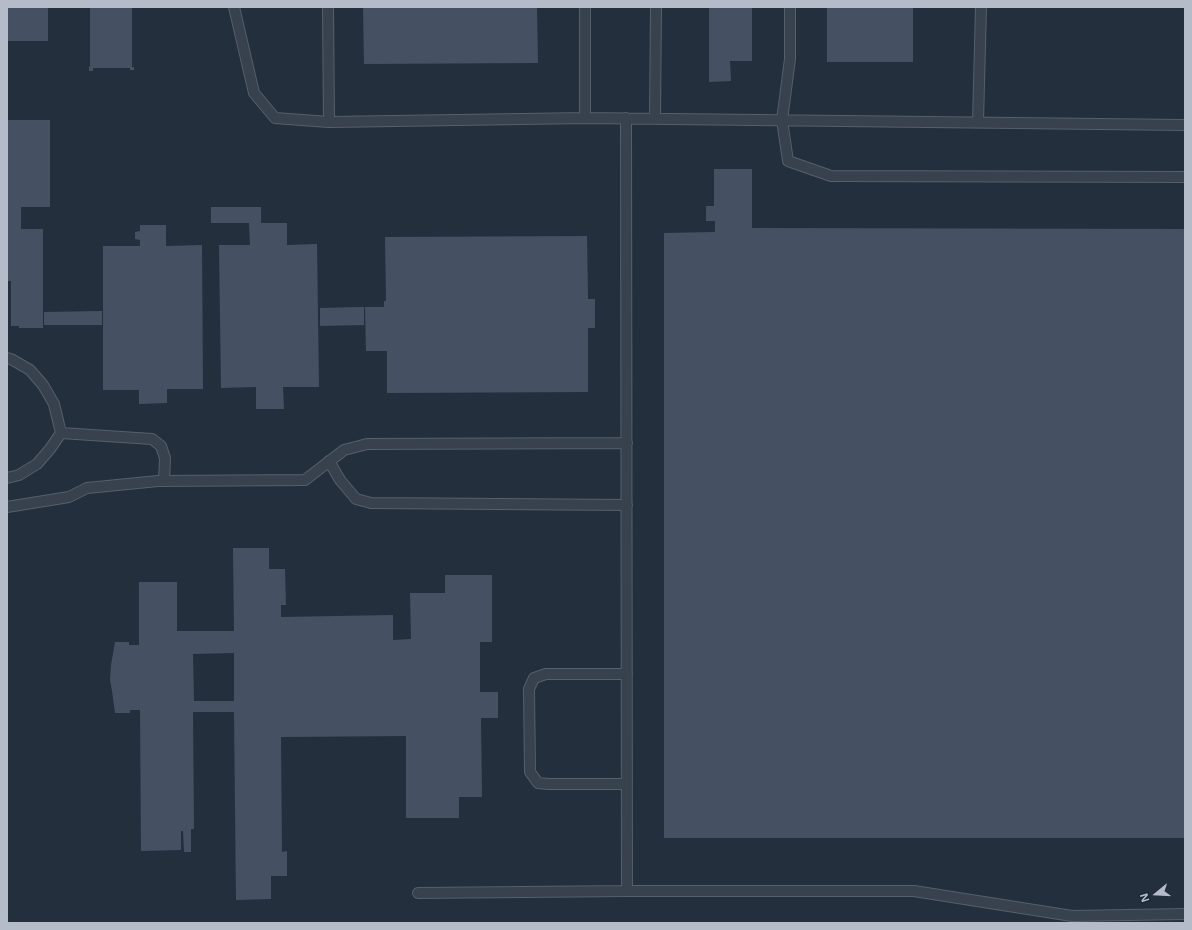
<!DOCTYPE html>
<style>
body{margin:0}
#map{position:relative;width:1192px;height:930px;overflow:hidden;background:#242f3e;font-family:"Open Sans",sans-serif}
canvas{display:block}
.frame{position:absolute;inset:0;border:8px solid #b4bcc9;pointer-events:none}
.north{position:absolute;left:1136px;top:874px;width:40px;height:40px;-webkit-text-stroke:3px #1d2633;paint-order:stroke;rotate:252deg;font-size:11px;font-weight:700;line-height:16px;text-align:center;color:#b4bcc9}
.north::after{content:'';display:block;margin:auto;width:14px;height:18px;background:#b4bcc9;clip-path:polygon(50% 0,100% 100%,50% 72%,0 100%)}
</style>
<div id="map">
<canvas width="1192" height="930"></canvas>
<div class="frame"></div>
<div class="north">N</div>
</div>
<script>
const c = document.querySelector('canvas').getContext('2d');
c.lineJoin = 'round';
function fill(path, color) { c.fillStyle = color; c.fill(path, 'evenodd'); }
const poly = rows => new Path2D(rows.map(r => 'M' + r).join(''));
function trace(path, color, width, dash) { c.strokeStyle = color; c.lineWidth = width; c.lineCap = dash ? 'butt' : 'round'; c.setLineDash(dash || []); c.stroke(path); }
fill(poly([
 [7,7,48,7,48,41,7,41],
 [90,7,132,7,132,67,134,67,134,70,130,70,130,68,93,68,93,71,89,71,89,67,90,66],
 [363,7,537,7,538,63,364,64],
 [709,7,752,7,752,61,730,61,731,81,709,82],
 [827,7,913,7,913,62,827,62],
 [7,120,50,120,50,207,21,207,21,229,43,229,43,328,19,328,19,326,11,326,11,281,7,281],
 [714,169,752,169,752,228,1185,229,1185,838,664,838,664,233,715,232,715,221,706,221,706,206,714,206],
 [211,207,261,207,261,223,287,223,287,245,317,244,319,387,283,387,284,409,256,409,256,387,221,388,219,245,250,245,249,223,211,223],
 [140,225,166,225,166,246,202,245,203,389,167,389,167,403,139,404,139,390,103,390,103,246,140,246,140,240,135,239,135,232,140,231],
 [587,236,588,299,595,299,595,328,588,328,588,392,387,393,387,351,366,351,365,307,384,307,384,301,386,301,385,237],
 [364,307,364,325,320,326,320,308],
 [102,311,102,325,44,325,44,312],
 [233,548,269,548,269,569,285,569,286,605,281,605,281,617,393,615,393,640,411,639,410,593,445,593,445,575,492,575,492,642,480,642,480,692,498,692,498,718,481,718,482,797,459,797,459,818,406,818,406,736,281,737,282,852,287,851,287,876,271,876,271,899,236,900,234,712,193,712,194,829,191,829,191,852,184,852,183,831,181,831,181,850,141,851,140,710,130,710,130,713,115,713,112,691,110,680,111,665,115,642,129,642,129,645,139,645,139,582,177,582,177,631,234,631],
 [234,653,234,701,194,701,193,654]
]), '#455162');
const service = poly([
 [234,7,254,93,275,118,329,122],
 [328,7,329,122,585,118,1185,125],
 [585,7,585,118],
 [790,7,790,59,782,120,788,161,831,176,1185,177],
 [626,118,627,891],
 [655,118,656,7],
 [978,122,981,7],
 [7,358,11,359,30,370,43,385,54,404,61,433,50,449,37,464,19,475,7,478],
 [61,433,152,439,161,446,165,458,164,481],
 [329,461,340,480,356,499,371,503,627,505],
 [7,507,69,497,87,488,158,481,305,480,344,450,367,444,627,443],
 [627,784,548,784,538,783,530,772,529,689,534,678,546,674,627,674],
 [418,893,627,891,914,891,1072,916,1185,914]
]);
trace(service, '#565f6c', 12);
trace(service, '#38414e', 10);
</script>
